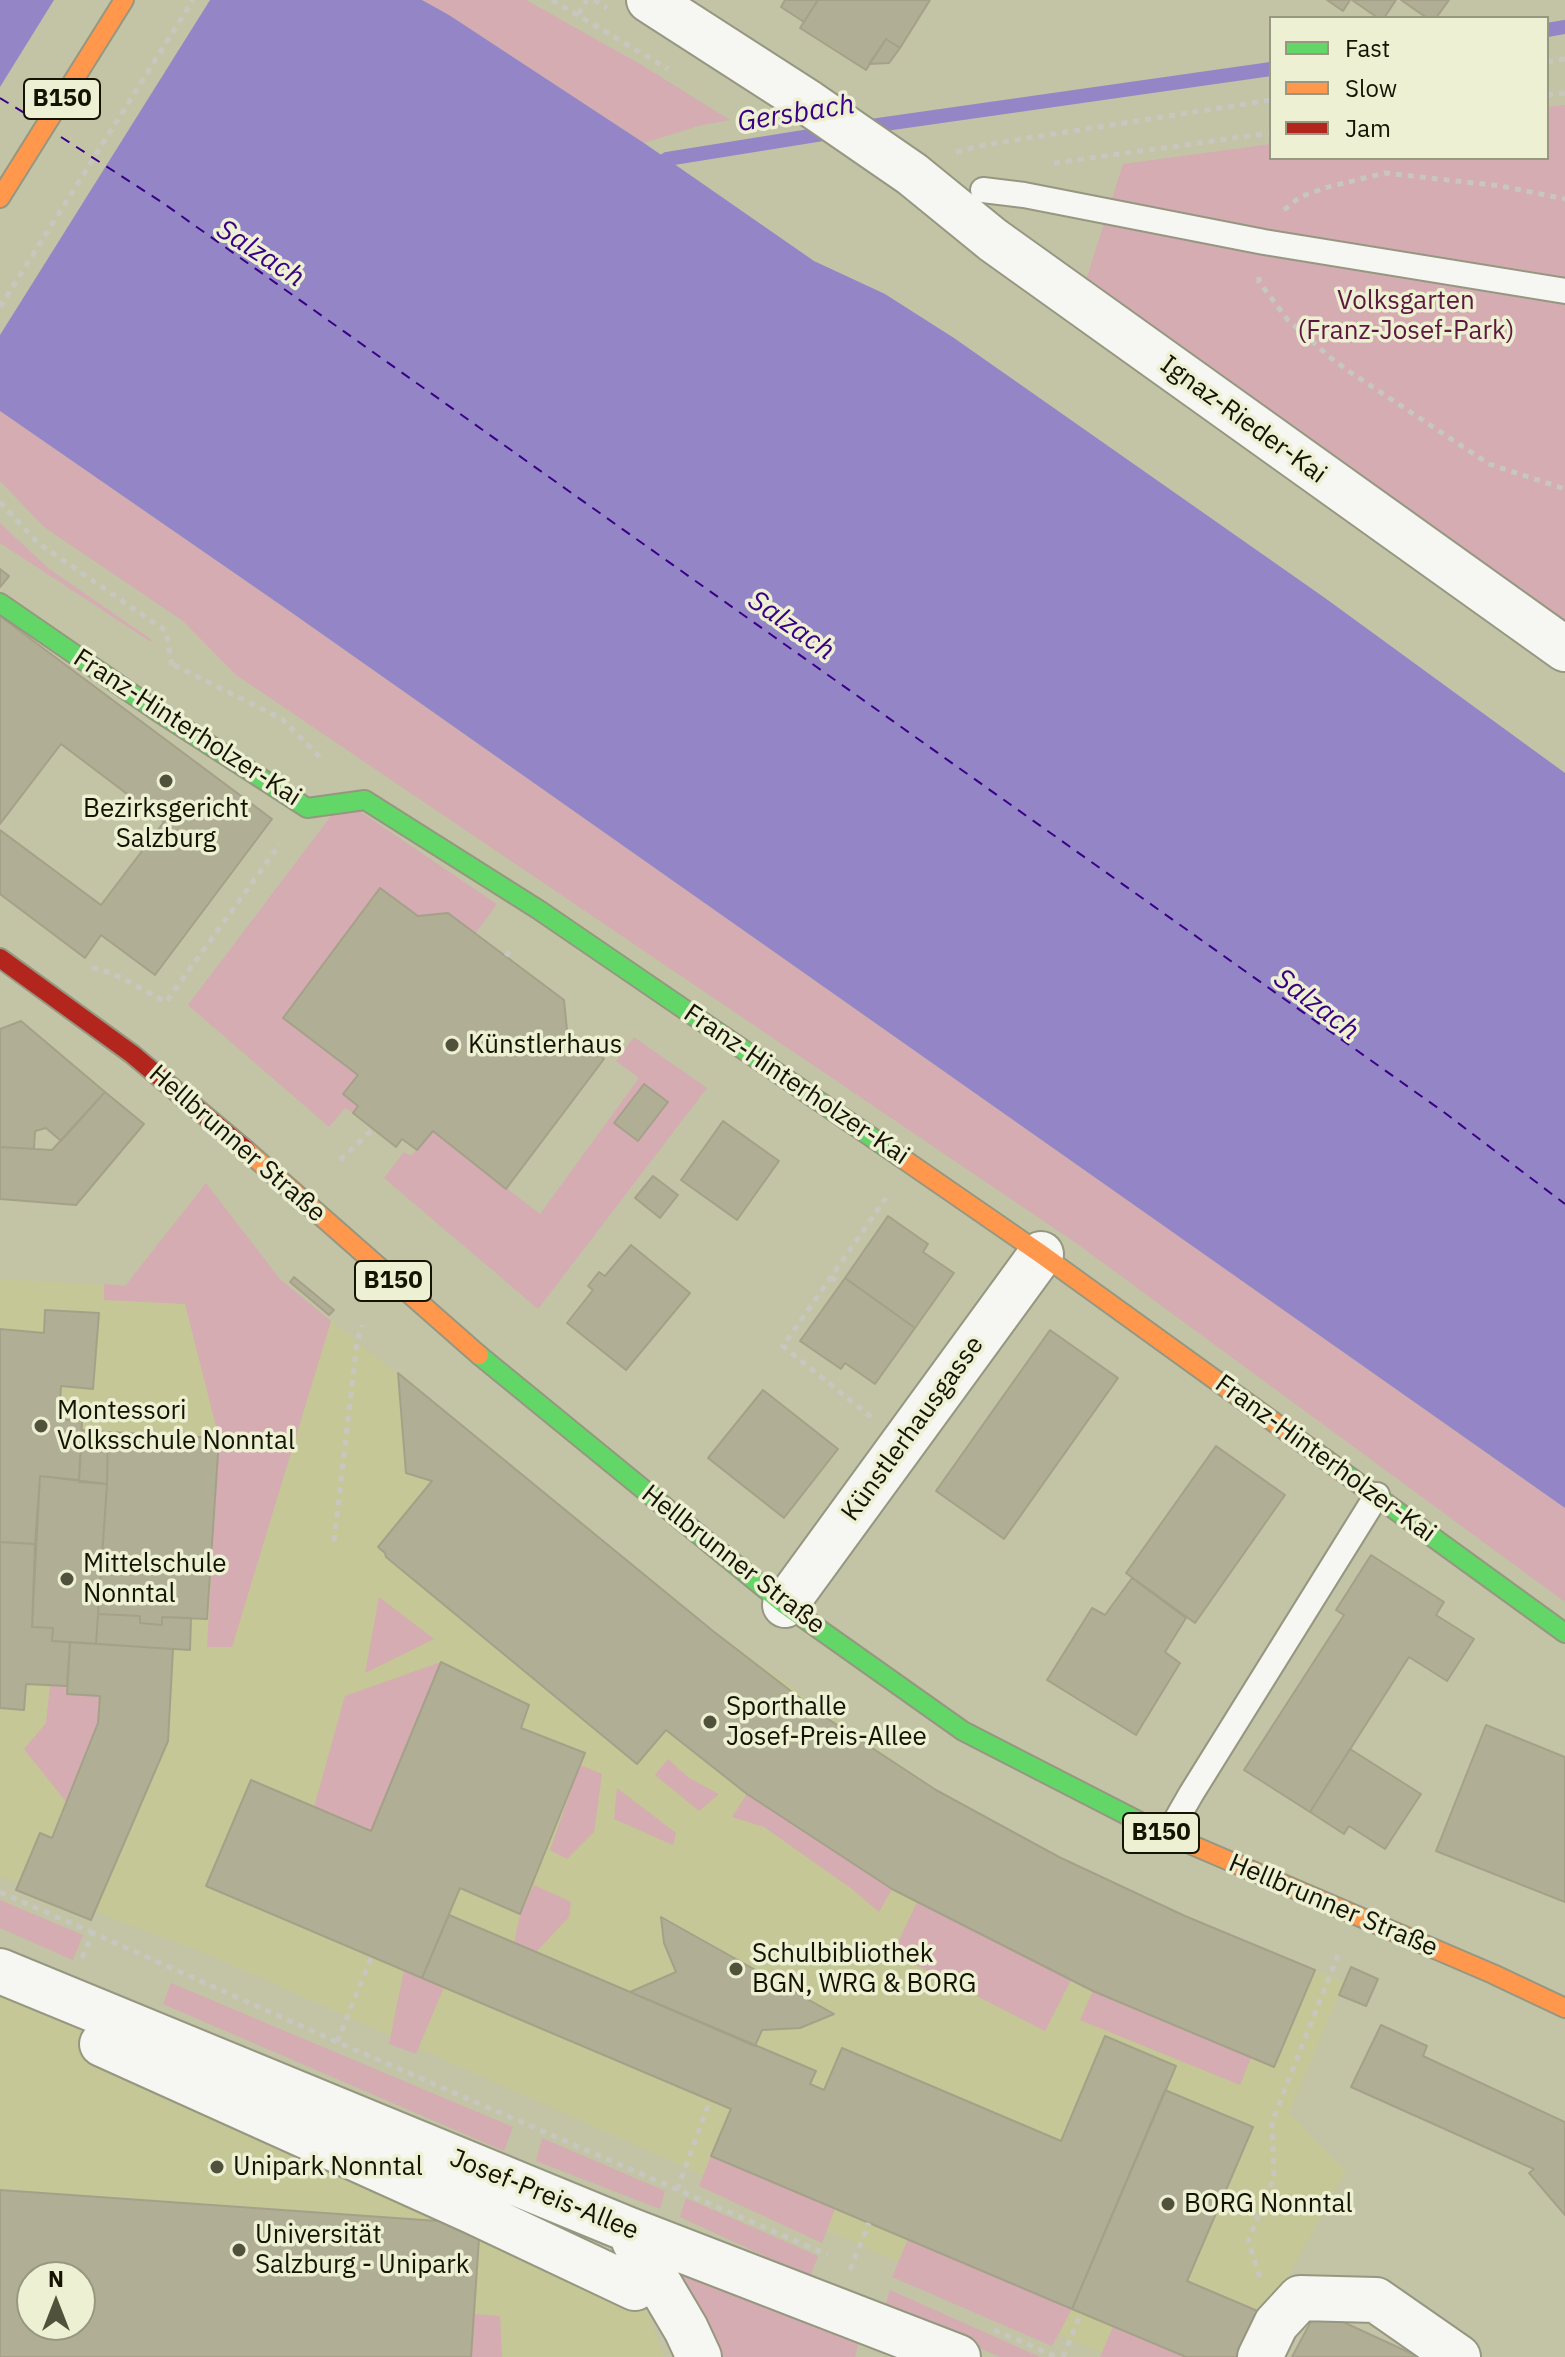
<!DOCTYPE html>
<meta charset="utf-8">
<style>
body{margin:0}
#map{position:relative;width:1565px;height:2357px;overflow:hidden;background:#c3c4a6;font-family:"IBM Plex Sans",sans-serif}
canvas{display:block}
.legend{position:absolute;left:1269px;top:16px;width:280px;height:144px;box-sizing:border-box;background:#eef0d3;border:2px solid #97987f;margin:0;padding:10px 14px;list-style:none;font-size:24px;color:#141401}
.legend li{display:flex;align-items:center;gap:16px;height:40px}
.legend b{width:40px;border:2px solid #97987f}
.north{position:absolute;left:16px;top:2261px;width:80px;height:80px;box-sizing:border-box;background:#eef0d3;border:2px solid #97987f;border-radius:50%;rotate:0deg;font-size:22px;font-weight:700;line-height:32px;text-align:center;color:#141401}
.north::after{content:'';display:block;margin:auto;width:28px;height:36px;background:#51523b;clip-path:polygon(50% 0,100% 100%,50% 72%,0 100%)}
</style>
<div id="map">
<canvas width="1565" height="2357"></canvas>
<ul class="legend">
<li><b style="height:10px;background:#63d668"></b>Fast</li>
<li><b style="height:10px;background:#ff974d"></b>Slow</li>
<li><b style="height:10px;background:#b3261e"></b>Jam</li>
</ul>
<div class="north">N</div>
</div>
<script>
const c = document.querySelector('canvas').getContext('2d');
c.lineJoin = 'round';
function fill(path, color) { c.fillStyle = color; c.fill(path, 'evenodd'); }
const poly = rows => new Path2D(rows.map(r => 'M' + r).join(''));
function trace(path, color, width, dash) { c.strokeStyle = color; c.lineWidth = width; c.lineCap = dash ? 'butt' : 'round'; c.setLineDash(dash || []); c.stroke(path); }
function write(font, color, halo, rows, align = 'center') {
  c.font = font + ' "IBM Plex Sans",sans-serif'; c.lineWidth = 7; c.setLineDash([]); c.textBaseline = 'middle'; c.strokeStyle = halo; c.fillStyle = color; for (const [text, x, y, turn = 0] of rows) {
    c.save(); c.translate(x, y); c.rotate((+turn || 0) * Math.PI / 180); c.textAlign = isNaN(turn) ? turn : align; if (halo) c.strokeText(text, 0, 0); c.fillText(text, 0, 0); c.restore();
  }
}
fill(poly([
 [206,1183,280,1279,713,1631,936,1790,1059,1857,1185,1916,1344,1982,1289,2113,1346,2171,1267,2315,1249,2357,1111,2357,207,1954,0,1876,0,1279,125,1286],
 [0,1991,549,2215,633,2272,664,2357,0,2357],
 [32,2277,80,2277,80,2325,32,2325]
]), '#c5c796');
fill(poly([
 [422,0,526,0,640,64,730,120,698,126,644,143,449,15],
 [1565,105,1565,631,1086,280,1123,164,1271,144,1271,158,1547,158,1547,107],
 [0,411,285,608,1565,1508,1565,1602,1076,1243,236,675,183,621,44,527,0,481],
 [0,523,48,568,152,640,151,642,0,543],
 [343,800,497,904,475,934,448,913,418,916,380,889,284,1018,358,1075,343,1094,358,1106,353,1113,345,1108,329,1127,188,1005],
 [634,1037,707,1088,538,1309,384,1178,404,1152,411,1156,433,1131,540,1214,639,1078,616,1061],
 [206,1183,280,1279,331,1321,232,1647,207,1647,219,1438,185,1304,104,1300,104,1284,125,1286],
 [379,1597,434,1639,365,1673],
 [441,1662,371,1831,314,1807,345,1696],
 [50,1686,67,1686,67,1694,100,1696,98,1723,67,1803,24,1749,46,1723],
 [668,1759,689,1778,719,1794,699,1811,655,1775],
 [580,1765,602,1774,594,1832,567,1859,550,1850],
 [617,1788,676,1833,673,1845,614,1819],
 [747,1794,892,1889,879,1912,852,1889,764,1827,732,1817],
 [534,1885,571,1902,569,1917,536,1952,514,1943,520,1914],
 [0,1900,83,1935,73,1960,0,1928],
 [917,1902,1071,1980,1045,2031,893,1953],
 [404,1970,444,1987,416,2054,389,2044],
 [171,1983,513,2127,504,2151,163,2004],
 [1093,1991,1251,2058,1240,2085,1080,2020],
 [542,2138,665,2191,660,2209,536,2161],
 [711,2156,835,2209,822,2243,699,2186],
 [686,2198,818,2256,810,2277,680,2217],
 [908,2239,1072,2309,1052,2346,892,2277],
 [682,2261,862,2328,855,2357,722,2357,677,2280],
 [890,2290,1040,2357,1000,2357,885,2306],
 [474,2314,500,2316,502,2357,471,2357],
 [1113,2327,1186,2357,1100,2357]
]), '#d4acb1');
fill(poly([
 [0,0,422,0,449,15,644,143,814,261,885,294,954,338,1325,598,1565,773,1565,1508,285,608,0,411]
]), '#9486c6');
fill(poly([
 [54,0,210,0,0,335,0,87]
]), '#c3c4a6');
trace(poly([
 [1547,30,1565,27],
 [864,127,1271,69],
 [652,168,667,159,835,132]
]), '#9486c6', 14);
trace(poly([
 [0,98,26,114],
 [61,137,163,203,1445,1113,1565,1204]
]), '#390086', 2, [10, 8]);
const building = poly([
 [785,0,818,0,804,22,781,7,785,0],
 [818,0,930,0,900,48,886,39,866,70,800,28,818,0],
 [1327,0,1350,0,1343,11,1327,0],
 [1352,0,1396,0,1384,18,1378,18,1352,0],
 [1401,0,1449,0,1436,18,1427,18,1401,0],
 [886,39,900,48,889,63,869,64,886,39],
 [0,569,9,576,0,587,0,569],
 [0,616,272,819,155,975,101,935,85,958,0,894,0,830,101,905,164,822,61,744,0,824,0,616],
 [380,888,418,916,448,913,564,1000,567,1030,604,1059,506,1189,433,1131,417,1150,402,1139,396,1147,353,1113,358,1106,343,1094,358,1075,283,1018,380,888],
 [21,1021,105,1092,61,1141,46,1128,35,1131,34,1149,0,1147,0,1029,21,1021],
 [644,1084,668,1102,638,1141,614,1123,644,1084],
 [105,1092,144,1124,76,1205,0,1199,0,1147,52,1150,105,1092],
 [723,1121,779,1161,737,1220,681,1180,723,1121],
 [653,1176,678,1195,660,1218,635,1198,653,1176],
 [888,1216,928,1244,923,1252,954,1273,915,1328,845,1278,888,1216],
 [631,1245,690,1293,626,1370,567,1323,593,1290,588,1286,599,1272,605,1276,631,1245],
 [294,1277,334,1310,329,1315,290,1282,294,1277],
 [845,1278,915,1328,875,1384,845,1363,841,1369,800,1341,845,1278],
 [45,1310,99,1313,93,1389,61,1386,59,1419,82,1421,79,1480,40,1476,35,1544,0,1542,0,1329,44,1333,45,1310],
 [1050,1330,1118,1378,1004,1539,936,1491,1050,1330],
 [398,1373,713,1631,822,1715,936,1790,1059,1857,1185,1916,1315,1970,1274,2067,1093,1991,892,1889,747,1794,666,1730,637,1764,386,1557,385,1553,378,1547,432,1481,406,1473,398,1373],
 [763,1390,838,1449,784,1518,708,1458,763,1390],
 [82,1430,108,1432,107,1484,79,1482,82,1430],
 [108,1432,219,1438,207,1619,162,1617,162,1625,140,1623,140,1616,98,1614,107,1484,108,1432],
 [1216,1446,1285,1495,1195,1623,1126,1573,1216,1446],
 [40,1476,107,1484,96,1644,52,1641,53,1628,32,1627,40,1476],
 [0,1542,35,1544,32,1627,53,1628,52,1641,70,1642,67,1686,26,1684,24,1710,0,1708,0,1542],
 [1371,1555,1444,1602,1436,1615,1474,1639,1447,1681,1409,1657,1310,1812,1244,1770,1344,1615,1336,1610,1371,1555],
 [1132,1578,1186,1618,1165,1652,1180,1663,1136,1735,1047,1680,1092,1608,1105,1615,1132,1578],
 [98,1614,140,1616,140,1623,162,1625,162,1617,191,1618,190,1650,96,1644,98,1614],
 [70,1642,173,1649,168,1741,91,1920,16,1890,40,1833,52,1838,98,1723,100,1696,67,1694,70,1642],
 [441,1662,529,1705,521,1728,585,1753,520,1914,460,1888,422,1978,206,1886,251,1780,371,1831,441,1662],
 [1486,1725,1565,1757,1565,1902,1436,1851,1486,1725],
 [1350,1749,1421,1794,1385,1849,1349,1826,1344,1834,1310,1812,1350,1749],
 [449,1915,816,2071,810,2084,824,2090,842,2048,1061,2141,1105,2036,1176,2066,1072,2309,711,2156,731,2109,422,1978,449,1915],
 [661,1917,834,2014,800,2028,762,2030,755,2046,630,1992,676,1972,664,1943,661,1917],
 [1351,1967,1378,1979,1366,2006,1339,1995,1351,1967],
 [1381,2025,1427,2046,1423,2056,1565,2122,1565,2215,1529,2173,1534,2169,1351,2087,1381,2025],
 [1165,2090,1253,2127,1187,2281,1267,2315,1249,2357,1186,2357,1072,2309,1165,2090],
 [0,2190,480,2224,471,2357,0,2357,0,2190],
 [32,2277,80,2277,80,2325,32,2325,32,2277],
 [1317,2310,1419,2357,1292,2357,1317,2310]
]);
fill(building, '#b1ae96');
trace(building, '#a5a189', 2);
const lane = poly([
 [983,190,1024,195,1264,242,1565,291],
 [1167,1836,1191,1794,1377,1495]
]);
const street = poly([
 [649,0,809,103,912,174,993,240,1565,649],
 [785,1605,1041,1254],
 [0,1971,627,2229,958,2357],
 [102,2044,472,2211,635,2288],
 [634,2241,686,2329,699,2357],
 [1260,2357,1276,2324,1300,2298,1376,2300,1458,2357]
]);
const fast = poly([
 [0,603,157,711,307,808,365,800,539,910,899,1156],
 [479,1355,785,1605,963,1731,1150,1827],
 [1325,1459,1565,1633]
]);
const slow = poly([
 [0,198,124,0],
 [246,1150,479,1355],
 [899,1156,1041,1254,1325,1459],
 [1150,1827,1493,1974,1565,2008]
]);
const jam = poly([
 [0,958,132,1054,246,1150]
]);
trace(lane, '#969780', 28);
trace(street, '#969780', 48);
trace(fast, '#969780', 22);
trace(slow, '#969780', 22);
trace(jam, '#969780', 22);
trace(poly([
 [552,0,668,69],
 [594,0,607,8],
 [578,14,587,0],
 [1547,62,1565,59],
 [1547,95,1565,93],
 [956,152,984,145,1271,100],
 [1054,163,1271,133],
 [1284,210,1300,197,1324,188,1385,173,1501,186,1565,199],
 [1259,277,1259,282,1288,320,1331,358,1350,372,1489,464,1565,489],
 [0,307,193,0],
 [0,502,38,543,166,631,172,666],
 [174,665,282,719,323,760],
 [506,956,513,947],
 [92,968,112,973,166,1002,280,844],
 [340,1160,373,1129],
 [831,1277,840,1284],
 [871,1417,783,1346,886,1198],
 [334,1541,357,1342,362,1325],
 [0,1892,93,1933],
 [82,1958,93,1933,337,2042,828,2255],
 [337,2042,372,1956],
 [677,2190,710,2100],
 [850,2270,869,2223],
 [1260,2277,1248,2241,1274,2177,1272,2122,1338,1955],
 [994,2330,1057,2357],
 [1063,2357,1081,2313]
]), '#c7c7bf', 5, [6, 6]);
trace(lane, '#f6f6f2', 24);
trace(street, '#f6f6f2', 44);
trace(fast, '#63d668', 18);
trace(slow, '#ff974d', 18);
trace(jam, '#b3261e', 18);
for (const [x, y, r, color] of [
 [166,781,8,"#51523b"],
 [452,1045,8,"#51523b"],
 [41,1426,8,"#51523b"],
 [67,1579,8,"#51523b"],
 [710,1722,8,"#51523b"],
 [736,1969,8,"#51523b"],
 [217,2167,8,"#51523b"],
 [1168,2204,8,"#51523b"],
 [239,2250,8,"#51523b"]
]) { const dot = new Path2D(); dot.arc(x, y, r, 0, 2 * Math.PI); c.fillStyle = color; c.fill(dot); trace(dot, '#eef0d3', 3); }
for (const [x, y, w] of [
 [62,99,76],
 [393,1281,76],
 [1161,1833,76]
]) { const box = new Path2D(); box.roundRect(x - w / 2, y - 20, w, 40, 6); c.fillStyle = '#eef0d3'; c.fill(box); trace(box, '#141401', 2); }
write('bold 24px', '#141401', null, [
 ["B150",62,99],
 ["B150",393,1281],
 ["B150",1161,1833]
]);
write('26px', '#5d183f', '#eef0d3', [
 ["Volksgarten",1406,301],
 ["(Franz-Josef-Park)",1406,331]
]);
write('26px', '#141401', '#eef0d3', [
 ["Ignaz-Rieder-Kai",1243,420,36],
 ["Franz-Hinterholzer-Kai",187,728,33],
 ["Franz-Hinterholzer-Kai",796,1085,34],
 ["Hellbrunner Straße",237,1144,41],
 ["Künstlerhausgasse",913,1429,-54],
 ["Franz-Hinterholzer-Kai",1325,1459,36],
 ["Hellbrunner Straße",733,1560,38],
 ["Hellbrunner Straße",1333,1906,23],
 ["Josef-Preis-Allee",544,2195,22]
]);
write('26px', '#141401', '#eef0d3', [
 ["Bezirksgericht",166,809,"center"],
 ["Salzburg",166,839,"center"],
 ["Künstlerhaus",468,1045],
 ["Montessori",57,1411],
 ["Volksschule Nonntal",57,1441],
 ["Mittelschule",83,1564],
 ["Nonntal",83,1594],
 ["Sporthalle",726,1707],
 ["Josef-Preis-Allee",726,1737],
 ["Schulbibliothek",752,1954],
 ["BGN, WRG & BORG",752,1984],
 ["Unipark Nonntal",233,2167],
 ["BORG Nonntal",1184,2204],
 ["Universität",255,2235],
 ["Salzburg - Unipark",255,2265]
], 'left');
write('italic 28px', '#390086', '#eef0d3', [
 ["Gersbach",796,114,-9],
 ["Salzach",260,254,33],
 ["Salzach",791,626,35],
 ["Salzach",1316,1005,37]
]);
</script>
